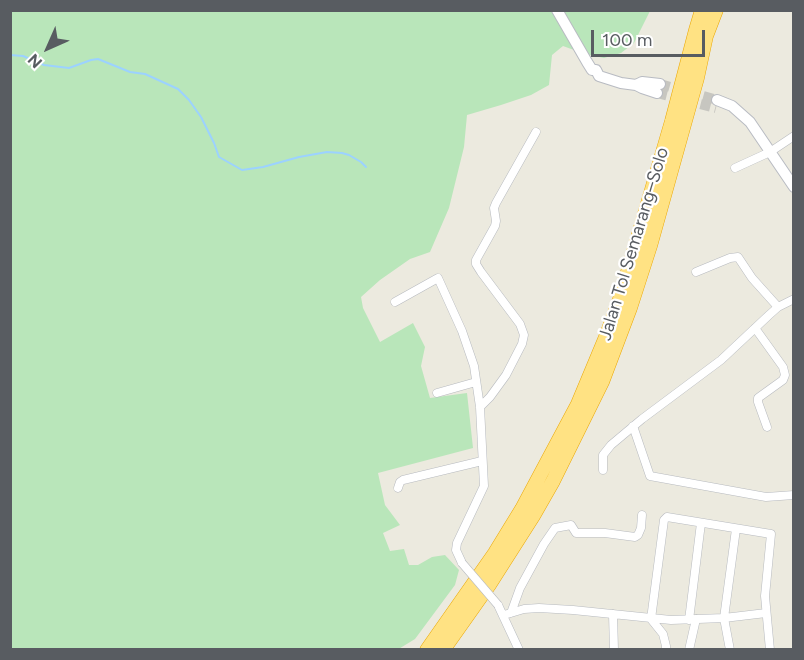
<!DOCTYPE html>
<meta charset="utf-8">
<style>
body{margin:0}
#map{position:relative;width:804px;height:660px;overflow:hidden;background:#eceadf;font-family:Figtree,sans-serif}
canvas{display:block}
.frame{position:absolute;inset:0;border:12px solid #585c61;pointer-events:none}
.north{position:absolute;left:18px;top:18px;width:60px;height:60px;-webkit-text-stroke:4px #fff;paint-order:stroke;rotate:225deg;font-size:16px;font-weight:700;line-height:24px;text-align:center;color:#585c61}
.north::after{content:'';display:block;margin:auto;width:21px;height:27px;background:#585c61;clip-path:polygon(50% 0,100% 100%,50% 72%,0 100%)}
.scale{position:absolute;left:591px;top:30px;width:114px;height:27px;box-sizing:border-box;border:3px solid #585c61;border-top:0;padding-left:8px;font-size:18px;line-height:21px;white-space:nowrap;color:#585c61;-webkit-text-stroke:4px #fff;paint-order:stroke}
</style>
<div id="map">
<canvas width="804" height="660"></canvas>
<div class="frame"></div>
<div class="north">N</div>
<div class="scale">100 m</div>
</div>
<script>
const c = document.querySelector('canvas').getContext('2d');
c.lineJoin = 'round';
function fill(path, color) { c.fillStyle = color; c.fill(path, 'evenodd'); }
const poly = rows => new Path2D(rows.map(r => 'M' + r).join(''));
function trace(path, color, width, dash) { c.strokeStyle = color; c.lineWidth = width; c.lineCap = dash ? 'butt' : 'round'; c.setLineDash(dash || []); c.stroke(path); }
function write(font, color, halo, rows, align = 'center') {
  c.font = font + ' Figtree,sans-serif'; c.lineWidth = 4.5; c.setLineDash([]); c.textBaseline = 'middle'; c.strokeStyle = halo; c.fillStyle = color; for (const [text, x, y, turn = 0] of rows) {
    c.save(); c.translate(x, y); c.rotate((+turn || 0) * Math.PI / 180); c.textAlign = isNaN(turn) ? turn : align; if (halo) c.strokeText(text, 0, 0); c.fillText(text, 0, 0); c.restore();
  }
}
fill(poly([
 [10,11,650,11,634,43,621,53,604,58,585,54,563,46,552,55,549,85,531,95,501,105,467,115,464,147,449,208,430,252,410,259,380,280,361,297,363,308,380,342,413,323,425,347,421,366,430,398,467,393,473,448,378,473,385,505,400,525,383,533,390,551,404,549,409,565,418,565,432,557,445,555,459,570,455,585,415,639,397,650,11,649]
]), '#b9e6ba');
trace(poly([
 [10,55,23,56,44,65,69,68,91,60,98,59,130,72,145,74,178,89,189,100,201,117,214,143,219,157,242,170,263,167,299,157,327,152,342,153,349,155,361,162,366,167]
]), '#9cd2ff', 2);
trace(poly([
 [660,84,717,100],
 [657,93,716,108]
]), '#c7c6c0', 10, [10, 5]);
const street = poly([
 [735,168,770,152,794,136],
 [696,272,730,258,738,257,752,278,778,307],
 [395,302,438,278,462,331,474,366,480,407,484,486,457,543,456,550,462,563],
 [755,328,783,367,785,375,783,380,758,398,758,402,767,427],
 [437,393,476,382],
 [480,407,490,397,506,375,522,344,524,335,520,324,481,272,476,264,476,260,495,226,496,221,494,208,496,203,536,132],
 [633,426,650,476,766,497,794,495],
 [603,470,603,455,611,445,642,419,721,360,769,315,778,307,794,299],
 [398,488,400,482,403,480,482,461],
 [498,605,519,650],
 [511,613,520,588,544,544,555,528,571,525,576,533,605,533,635,537,638,535,641,528,642,515],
 [613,614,614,650],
 [504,615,524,609,539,608,573,610,671,620,724,618,766,613],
 [689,620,701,523],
 [666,650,666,646,663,634,651,619,664,520,667,517,771,534,765,596,770,650],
 [689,650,696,619],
 [730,650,724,618,736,529]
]);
const secondary = poly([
 [557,10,587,62,592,70,596,70,599,76,621,83,636,85,642,88,657,93],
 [636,85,642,82,660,84],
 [717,100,732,106,750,122,794,187]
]);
const highway = poly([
 [427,650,495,553,522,509,578,404,606,337,620,299,672,121,696,30,702,10],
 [443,650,489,585,533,516,553,481,602,382,630,308,650,246,697,78,706,36,716,10]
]);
trace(street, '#b7babf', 9);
trace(secondary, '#b8bbc2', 12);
trace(highway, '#eba700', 15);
trace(street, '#fff', 8);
trace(secondary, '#fff', 10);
trace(highway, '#ffe283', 14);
const streetBridge = poly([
 [462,563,498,605]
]);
trace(streetBridge, '#b7babf', 9, []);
trace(streetBridge, '#fff', 8);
write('18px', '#585c61', '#fff', [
 ["Jalan Tol Semarang–Solo",634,244,-73]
]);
</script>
